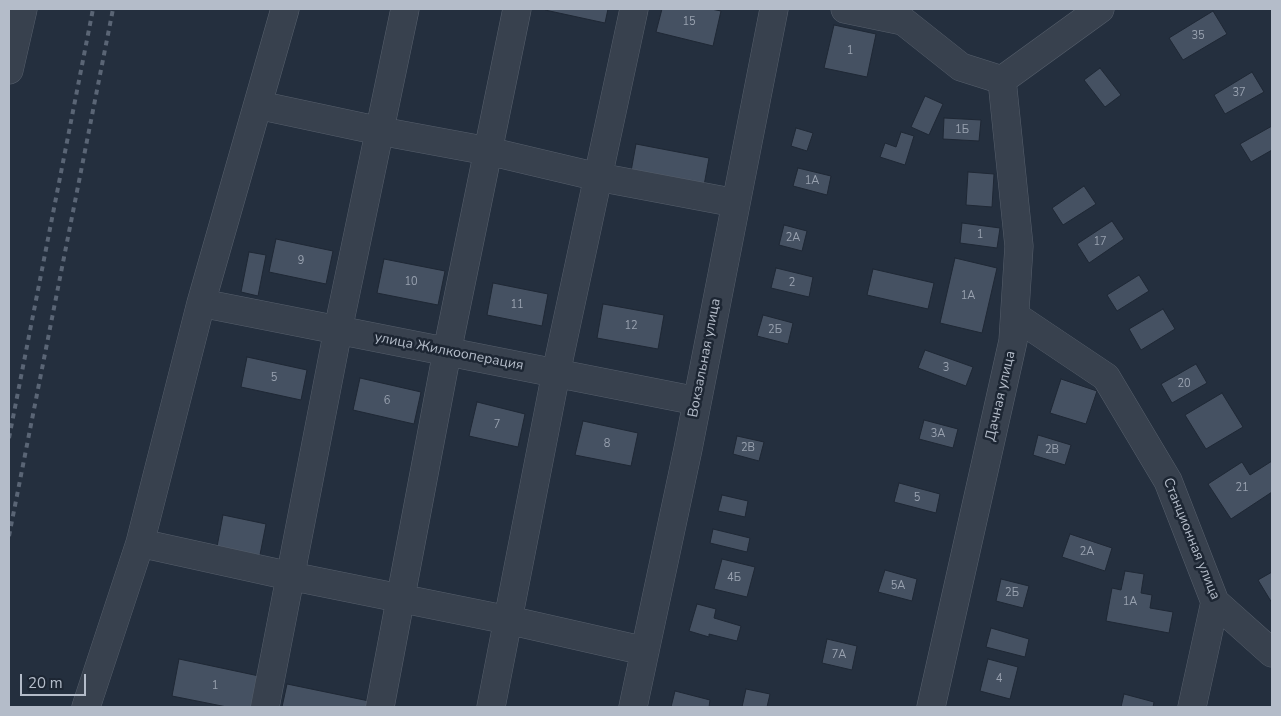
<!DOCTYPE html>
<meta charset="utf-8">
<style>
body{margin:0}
#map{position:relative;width:1281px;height:716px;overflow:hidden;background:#242f3e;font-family:"Nunito Sans",sans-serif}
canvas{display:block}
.frame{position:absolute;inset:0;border:10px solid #b4bcc9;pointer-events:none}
.scale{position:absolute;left:20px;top:674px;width:66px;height:22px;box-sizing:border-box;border:2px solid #b4bcc9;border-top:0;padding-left:6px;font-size:15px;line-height:18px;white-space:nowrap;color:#b4bcc9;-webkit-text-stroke:4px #1d2633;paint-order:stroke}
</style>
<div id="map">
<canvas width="1281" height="716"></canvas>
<div class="frame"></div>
<div class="scale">20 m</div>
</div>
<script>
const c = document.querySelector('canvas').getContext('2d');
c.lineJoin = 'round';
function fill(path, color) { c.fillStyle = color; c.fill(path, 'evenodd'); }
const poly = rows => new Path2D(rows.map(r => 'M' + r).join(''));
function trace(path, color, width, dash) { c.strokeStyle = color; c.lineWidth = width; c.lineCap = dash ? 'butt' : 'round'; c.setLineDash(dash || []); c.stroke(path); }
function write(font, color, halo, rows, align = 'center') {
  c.font = font + ' "Nunito Sans",sans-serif'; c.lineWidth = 5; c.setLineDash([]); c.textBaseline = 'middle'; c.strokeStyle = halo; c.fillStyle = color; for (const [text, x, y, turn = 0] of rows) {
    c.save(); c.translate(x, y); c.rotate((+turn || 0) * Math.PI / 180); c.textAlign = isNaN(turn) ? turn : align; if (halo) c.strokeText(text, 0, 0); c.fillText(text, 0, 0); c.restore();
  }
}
const building = poly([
 [546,9,608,9,605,23,545,10,546,9],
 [662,9,711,9,721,11,713,46,656,32,662,9],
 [1213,11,1227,34,1183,60,1169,38,1213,11],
 [834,25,876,34,867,77,824,68,834,25],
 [1100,68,1121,95,1105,107,1084,80,1100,68],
 [1252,72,1264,92,1225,114,1214,95,1252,72],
 [925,96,943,104,929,135,911,127,925,96],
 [944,118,981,120,979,141,943,139,944,118],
 [1272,126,1272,150,1251,162,1240,144,1272,126],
 [796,128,813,133,807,151,791,146,796,128],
 [901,132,914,136,905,165,880,157,885,143,896,147,901,132],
 [636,144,709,158,703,191,630,177,636,144],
 [798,168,831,176,827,195,793,186,798,168],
 [968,172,994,174,992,207,966,205,968,172],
 [1084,186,1096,204,1063,225,1052,208,1084,186],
 [1112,221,1124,239,1089,263,1077,244,1112,221],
 [962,223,1000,228,997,248,960,243,962,223],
 [784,225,807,231,802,251,779,245,784,225],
 [276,239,333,251,326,284,269,272,276,239],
 [249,252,266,255,258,296,241,292,249,252],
 [955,258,997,268,982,333,940,323,955,258],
 [384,259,445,271,438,305,377,293,384,259],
 [776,268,813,277,809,297,771,288,776,268],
 [873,269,934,283,928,309,867,295,873,269],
 [1139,275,1149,291,1117,311,1107,295,1139,275],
 [493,283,548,294,542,326,487,315,493,283],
 [603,304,664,315,658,349,597,338,603,304],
 [1163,309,1175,329,1141,350,1129,329,1163,309],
 [763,315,793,323,788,344,757,336,763,315],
 [925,350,973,367,966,386,918,368,925,350],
 [247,357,307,370,301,400,241,387,247,357],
 [1196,364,1207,383,1172,403,1161,384,1196,364],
 [360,378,421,392,414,424,353,410,360,378],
 [1061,379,1097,391,1086,424,1050,413,1061,379],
 [1222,393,1243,427,1206,449,1185,415,1222,393],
 [477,402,525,414,518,447,469,436,477,402],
 [924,420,958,429,953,448,919,439,924,420],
 [583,421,638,433,631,466,575,455,583,421],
 [1038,435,1071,445,1065,465,1033,455,1038,435],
 [737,436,764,442,759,461,733,454,737,436],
 [1272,461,1272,492,1231,519,1208,484,1242,462,1250,475,1272,461],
 [899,483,940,494,936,513,894,502,899,483],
 [722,495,748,501,745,517,718,511,722,495],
 [223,515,266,524,259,560,216,552,223,515],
 [713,529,750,538,747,552,710,543,713,529],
 [1070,534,1112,548,1105,571,1062,557,1070,534],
 [722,559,755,567,747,597,714,589,722,559],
 [885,570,917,579,912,601,878,592,885,570],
 [1125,571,1144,574,1141,593,1152,595,1150,608,1173,612,1169,633,1106,621,1112,588,1121,590,1125,571],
 [1272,572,1272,603,1258,580,1272,572],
 [1001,579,1029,586,1023,608,996,601,1001,579],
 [697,604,716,609,714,618,741,626,737,641,709,634,709,637,689,631,697,604],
 [991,628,1029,639,1025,657,986,647,991,628],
 [827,639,857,646,852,670,822,663,827,639],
 [179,659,259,676,253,707,227,707,172,696,179,659],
 [988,659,1018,667,1010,699,980,691,988,659],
 [287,684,369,701,368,707,282,707,287,684],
 [746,689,770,694,767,707,742,707,746,689],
 [675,691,710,700,709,707,671,707,675,691],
 [1124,694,1154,702,1153,707,1121,707,1124,694]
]);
fill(building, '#455162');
trace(building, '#1f2835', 1);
const minor = poly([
 [845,9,903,21,961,67,1002,80],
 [9,70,23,9],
 [1002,80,1100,9],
 [258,105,380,131,488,151,598,177,736,203],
 [201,303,697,401],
 [1015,316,1106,377,1168,481,1215,602,1272,653],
 [140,543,290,576,508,620,645,651],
 [86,707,140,543,201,303,285,9],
 [265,707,338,330,405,9],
 [380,707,447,352,517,9],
 [491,707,556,373,634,9],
 [633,707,688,449,774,9],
 [931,707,1013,341,1019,246,1002,80],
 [1192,707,1215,602]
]);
trace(minor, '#565f6c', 29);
trace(minor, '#38414e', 28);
trace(poly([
 [9,438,93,9],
 [9,536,113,9]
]), '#5a6575', 4, [5, 5]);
write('11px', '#98a1af', null, [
 ["15",689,22],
 ["35",1198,36],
 ["1",850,51],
 ["37",1239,93],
 ["1Б",962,130],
 ["1А",812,181],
 ["1",980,235],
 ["2А",793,238],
 ["17",1100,242],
 ["9",301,261],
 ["10",411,282],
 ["2",792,283],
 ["1А",968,296],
 ["11",517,305],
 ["12",631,326],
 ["2Б",775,330],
 ["3",946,368],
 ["5",274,378],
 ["20",1184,384],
 ["6",387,401],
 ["7",497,425],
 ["3А",938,434],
 ["8",607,444],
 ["2В",748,448],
 ["2В",1052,450],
 ["21",1242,488],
 ["5",917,498],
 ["2А",1087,552],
 ["4Б",734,578],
 ["5А",898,586],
 ["2Б",1012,593],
 ["1А",1130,602],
 ["7А",839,655],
 ["4",999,679],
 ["1",215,686]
]);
write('14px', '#b4bcc9', '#1d2633', [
 ["улица Жилкооперация",449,352,11],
 ["Вокзальная улица",705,358,-79],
 ["Дачная улица",1001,396,-77],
 ["Станционная улица",1191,539,68]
]);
</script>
